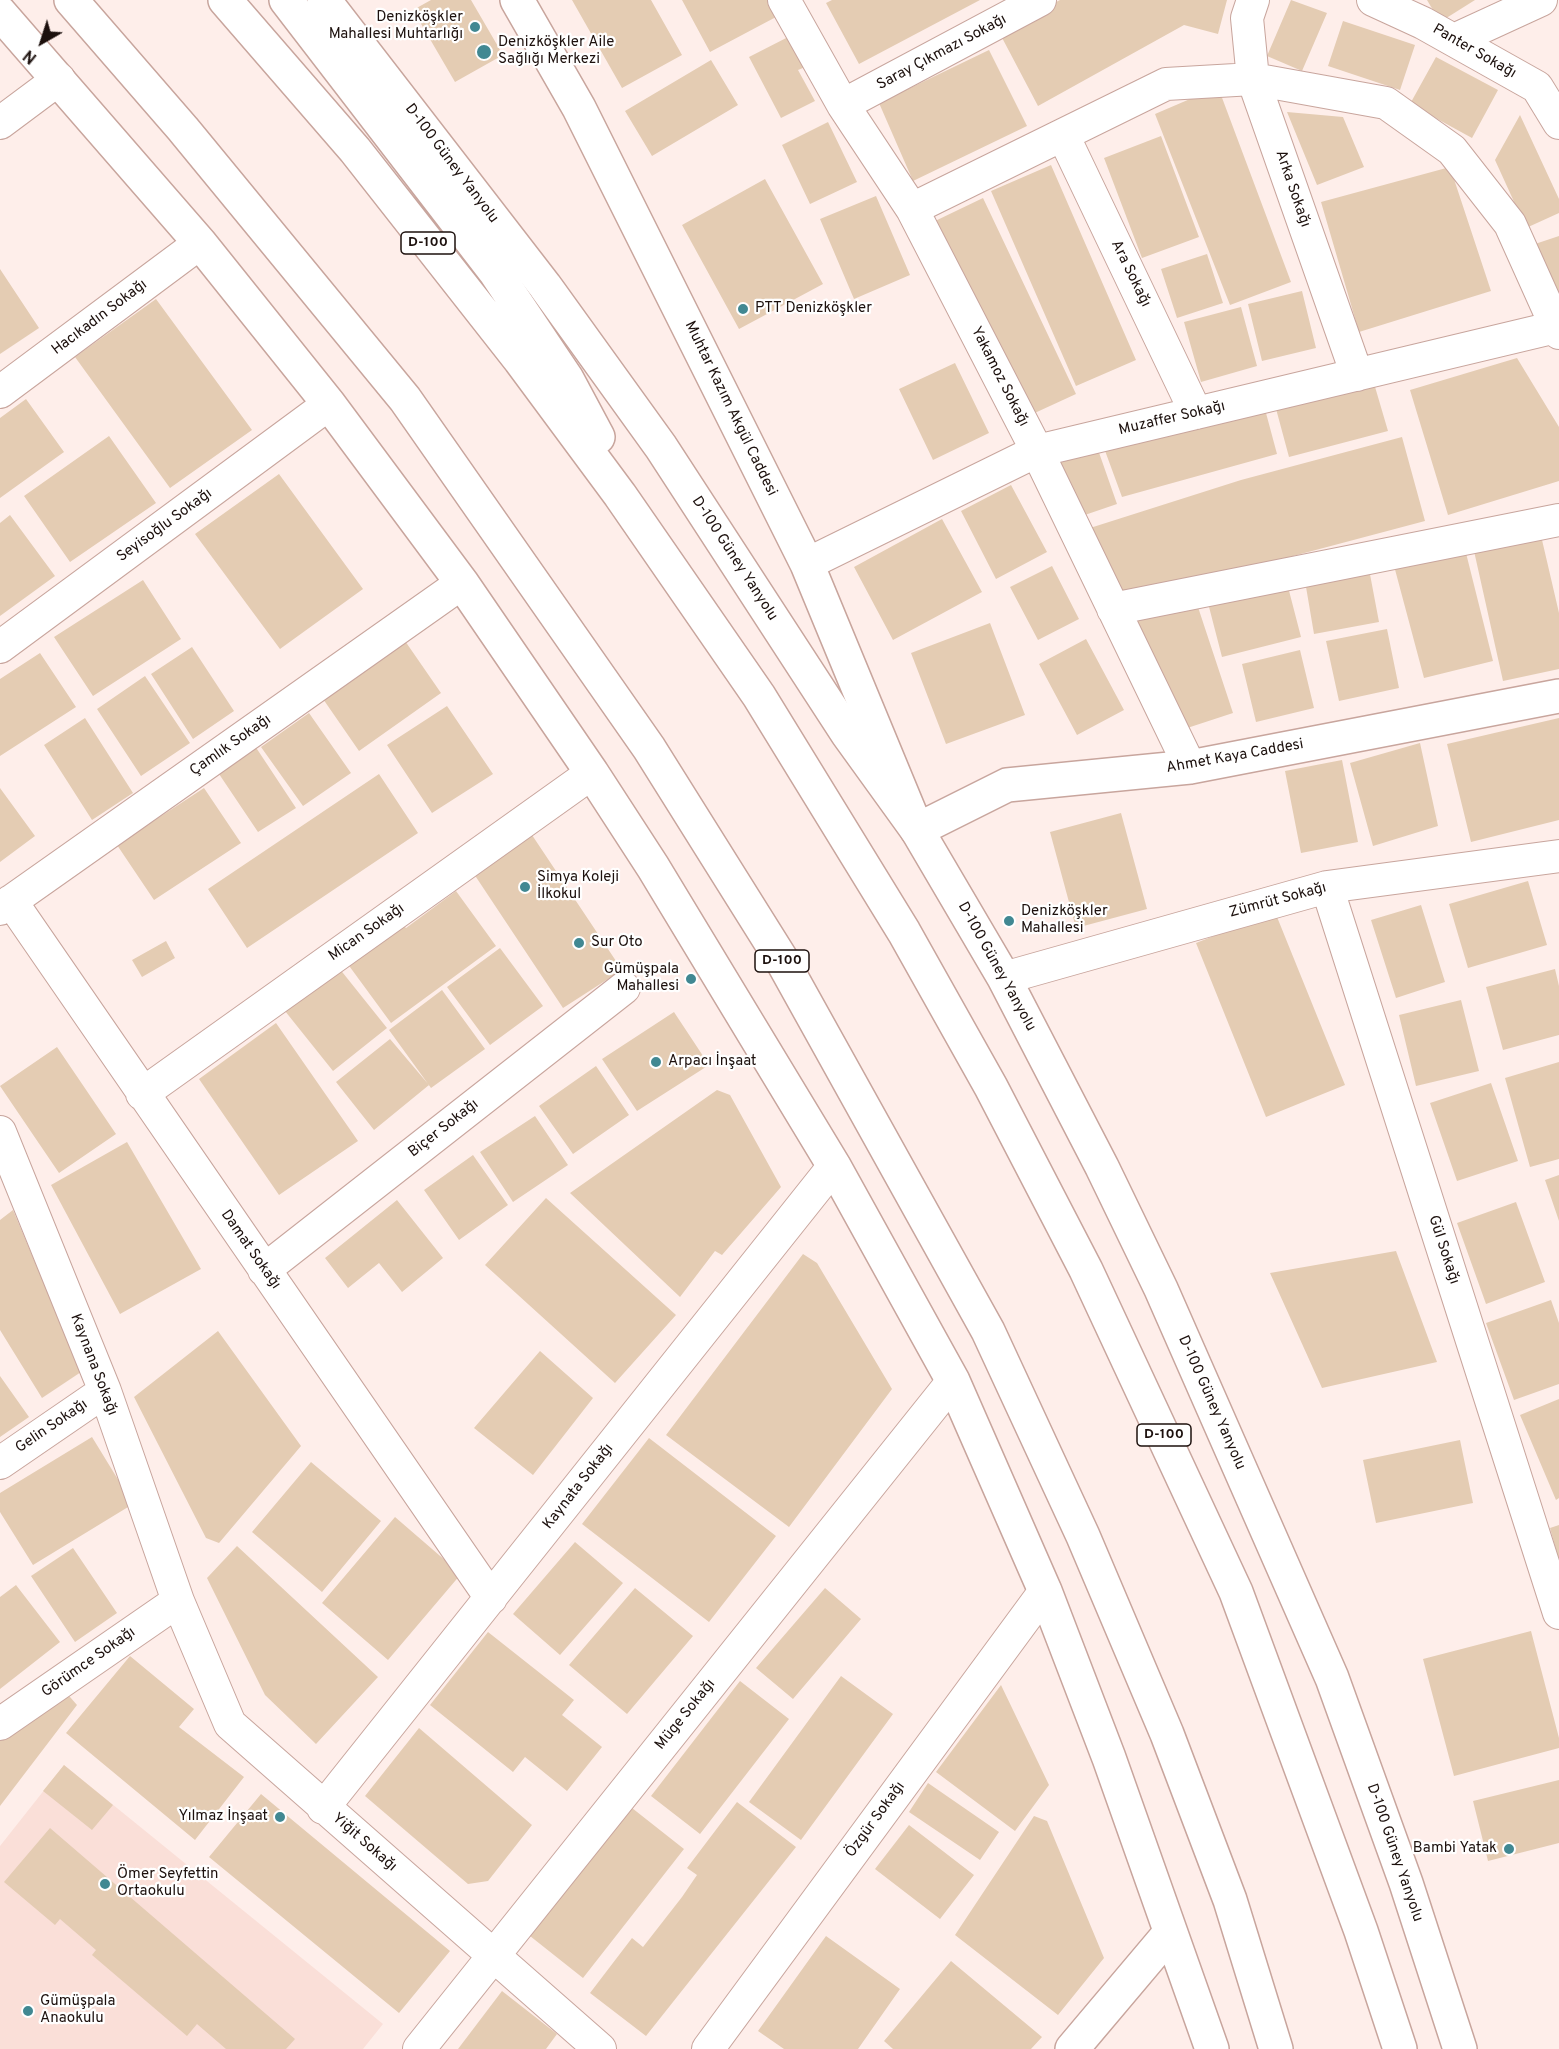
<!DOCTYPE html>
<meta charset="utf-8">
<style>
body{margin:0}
#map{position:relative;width:1559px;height:2049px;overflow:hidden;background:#feeeea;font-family:Overpass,sans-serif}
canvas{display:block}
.north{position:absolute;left:12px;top:12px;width:60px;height:60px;-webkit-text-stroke:4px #fff;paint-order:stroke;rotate:219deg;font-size:16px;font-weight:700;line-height:24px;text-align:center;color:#1c100d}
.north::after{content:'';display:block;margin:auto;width:21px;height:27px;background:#1c100d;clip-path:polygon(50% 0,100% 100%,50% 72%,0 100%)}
</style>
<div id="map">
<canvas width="1559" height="2049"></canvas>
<div class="north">N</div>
</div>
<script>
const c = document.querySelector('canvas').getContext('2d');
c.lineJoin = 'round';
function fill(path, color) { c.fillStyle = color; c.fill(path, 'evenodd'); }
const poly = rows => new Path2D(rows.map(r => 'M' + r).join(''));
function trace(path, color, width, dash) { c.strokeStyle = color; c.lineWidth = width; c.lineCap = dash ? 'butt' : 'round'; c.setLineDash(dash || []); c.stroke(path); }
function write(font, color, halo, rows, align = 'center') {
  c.font = font + ' Overpass,sans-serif'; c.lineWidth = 4.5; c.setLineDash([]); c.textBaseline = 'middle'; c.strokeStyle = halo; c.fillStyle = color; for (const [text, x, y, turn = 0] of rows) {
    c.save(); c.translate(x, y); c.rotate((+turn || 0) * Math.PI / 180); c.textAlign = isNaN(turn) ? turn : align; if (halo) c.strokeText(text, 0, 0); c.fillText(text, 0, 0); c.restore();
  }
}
fill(poly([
 [64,1765,383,2024,363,2049,0,2049,0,1846]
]), '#fadfd8');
fill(poly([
 [431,0,471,0,503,55,455,82,413,10],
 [572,0,651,0,682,55,622,88],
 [682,0,767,0,776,17,710,52],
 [832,0,980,0,859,64,826,3],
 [1060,0,1227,0,1218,34,1184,25,1038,106,999,32],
 [1291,0,1327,13,1302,71,1267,56],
 [1427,0,1475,0,1440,22],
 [1343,21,1415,45,1400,90,1328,66],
 [794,34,810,65,798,70,815,101,781,118,749,57],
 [989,50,1027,126,913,181,879,103],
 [1436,57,1498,90,1472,138,1410,104],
 [711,60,738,105,652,156,625,111],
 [1218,87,1291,282,1230,305,1155,114],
 [1287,112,1343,117,1364,167,1317,185],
 [1520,115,1559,199,1559,213,1526,228,1495,160],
 [828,122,857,182,810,204,782,145],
 [1161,136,1199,237,1142,258,1104,158],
 [1051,165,1136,360,1076,386,991,191],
 [1450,167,1491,291,1359,332,1321,202],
 [765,179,823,284,739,329,682,225],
 [876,196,910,275,854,299,820,219],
 [983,198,1076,394,1026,417,933,222],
 [1559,236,1559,312,1535,244],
 [1207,254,1223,303,1177,318,1161,269],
 [0,269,39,328,0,354],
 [1302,291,1316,348,1262,361,1248,304],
 [156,299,252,430,170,488,75,357],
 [1241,307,1257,366,1201,382,1184,322],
 [1517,358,1559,427,1559,481,1448,515,1410,390],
 [955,363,989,433,933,460,899,389],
 [1373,380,1388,431,1289,457,1275,405],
 [26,399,64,452,0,498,0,418],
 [1266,413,1277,454,1122,497,1104,448],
 [109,436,156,503,70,562,24,496],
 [1402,437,1425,521,1263,564,1215,572,1112,602,1090,528,1241,480],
 [1096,444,1117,504,1076,518,1054,458],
 [279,474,363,589,280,649,195,534],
 [1011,485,1047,552,996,579,961,511],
 [10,515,55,576,0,616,0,523],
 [942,519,982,592,893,640,854,567],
 [1539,527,1559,613,1559,669,1503,681,1472,542],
 [1464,545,1493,661,1424,678,1393,562],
 [1052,566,1079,619,1038,640,1010,587],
 [1369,569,1379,622,1314,634,1305,581],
 [143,580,181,639,93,696,54,637],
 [1287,583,1301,637,1222,657,1208,603],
 [1194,595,1233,713,1175,732,1134,616],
 [990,623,1025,715,946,744,911,653],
 [1387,629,1399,688,1339,701,1326,641],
 [403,638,441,693,359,751,321,696],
 [1086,639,1124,710,1077,735,1039,664],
 [192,647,234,711,193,739,151,674],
 [1300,650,1314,708,1256,722,1242,664],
 [40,653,76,707,0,756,0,679],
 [145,676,190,743,141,776,97,709],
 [447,706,493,774,432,813,387,745],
 [309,713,351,773,303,806,261,747],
 [85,718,133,793,92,820,44,745],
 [1559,718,1559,820,1471,842,1447,744],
 [1420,743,1438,826,1373,846,1350,763],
 [255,746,296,808,258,832,217,771],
 [1342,760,1358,842,1301,853,1285,771],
 [379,774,418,833,247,948,208,889],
 [0,788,35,836,0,862],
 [204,788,241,843,154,900,117,845],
 [1121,813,1147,909,1076,928,1050,832],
 [532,835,622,970,563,1008,474,874],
 [1528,881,1547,945,1468,968,1449,904],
 [456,891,496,946,391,1023,347,963,401,923,406,928],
 [1421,905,1445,982,1396,998,1371,920],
 [1275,912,1345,1085,1266,1117,1196,943],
 [166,941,175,958,142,977,132,960],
 [500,948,543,1006,490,1045,447,987],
 [339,968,387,1028,333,1071,285,1011],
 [1555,969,1559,986,1559,1035,1503,1050,1486,987],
 [442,990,485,1049,431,1088,389,1030],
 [1461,1000,1479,1071,1416,1086,1399,1015],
 [674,1012,709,1065,637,1111,602,1059],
 [276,1023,358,1141,279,1195,199,1079],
 [390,1039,429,1085,374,1130,336,1082],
 [57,1047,116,1134,59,1173,0,1086],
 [1559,1062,1559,1159,1530,1167,1505,1078],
 [596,1066,629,1115,573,1154,539,1106],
 [1491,1083,1518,1161,1457,1181,1430,1103],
 [717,1090,730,1095,781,1187,722,1255,715,1251,680,1297,570,1193],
 [535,1116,568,1165,513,1202,480,1152],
 [127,1142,201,1269,120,1314,51,1185],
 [473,1155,508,1205,459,1240,424,1190],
 [1559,1175,1559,1221,1545,1180],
 [546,1198,676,1315,615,1383,485,1265],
 [397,1200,443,1258,402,1292,379,1263,348,1288,325,1258],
 [1516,1202,1545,1282,1486,1304,1457,1223],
 [13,1210,81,1372,42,1398,0,1330,0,1220],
 [1396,1251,1437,1362,1322,1388,1270,1273],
 [803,1254,817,1263,892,1389,789,1527,666,1435],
 [1551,1300,1559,1323,1559,1384,1514,1400,1486,1323],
 [218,1331,301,1446,219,1543,206,1538,134,1397],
 [540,1351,593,1398,533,1475,474,1428],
 [0,1376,29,1417,0,1437],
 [1559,1399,1559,1498,1556,1500,1520,1415],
 [92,1437,133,1504,33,1565,0,1512,0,1493],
 [649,1438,776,1536,709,1622,582,1524],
 [1460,1440,1473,1503,1376,1523,1363,1460],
 [311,1462,381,1521,322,1592,252,1532],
 [395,1517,461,1574,388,1660,322,1603],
 [1559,1525,1559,1557,1558,1557,1550,1528],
 [575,1542,623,1583,560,1655,513,1614],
 [237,1546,378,1677,316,1744,265,1695,207,1578],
 [73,1548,117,1613,75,1642,31,1576],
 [16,1585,60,1642,0,1689,0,1597],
 [635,1588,693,1636,627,1714,569,1665],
 [825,1588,861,1619,793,1699,756,1668],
 [1531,1631,1559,1738,1559,1748,1454,1776,1423,1659],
 [488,1632,574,1700,562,1715,602,1747,567,1791,525,1757,513,1772,430,1705],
 [130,1656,194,1709,179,1727,244,1777,195,1840,66,1733],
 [841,1676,893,1714,801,1840,749,1802],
 [740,1681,789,1719,700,1834,651,1796],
 [1001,1685,1049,1785,1015,1831,936,1772],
 [63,1689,77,1705,0,1806,0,1735],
 [419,1728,532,1825,488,1881,468,1884,365,1796],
 [64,1765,113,1805,92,1830,43,1791],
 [1559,1780,1559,1843,1488,1861,1473,1801],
 [928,1783,999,1832,980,1860,909,1812],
 [261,1794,450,1951,399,2013,209,1857],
 [737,1802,796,1847,646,2036,590,1993,632,1938,643,1947,682,1897,697,1875,687,1868],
 [632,1808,684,1849,583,1978,530,1936],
 [1034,1816,1047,1821,1104,1958,1058,2015,955,1935],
 [909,1825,974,1875,940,1919,875,1869],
 [50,1828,295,2039,286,2049,226,2049,197,2024,187,2036,92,1955,96,1950,60,1919,55,1925,4,1882],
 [826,1936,900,1989,858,2049,784,2049,758,2031],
 [951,1961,1042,2037,1031,2049,893,2049,884,2041],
 [502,1991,557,2034,546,2049,458,2049]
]), '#e4ccb3');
const minor = poly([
 [784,0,843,105,912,209,1037,451,1190,767],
 [1253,0,1247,18,1253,79,1357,375],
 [1373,0,1423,23,1537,87,1559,123],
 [1454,40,1541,0],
 [843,105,1040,0],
 [0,123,59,79],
 [1063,135,1196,413],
 [912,209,1166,84,1253,79,1386,103,1452,150,1510,224,1559,333],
 [0,392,200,243],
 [807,564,1037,451,1556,327],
 [1113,609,1559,520],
 [0,647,329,404],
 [1327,887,1559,1613],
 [11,901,491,1598],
 [0,909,462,583],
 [1004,978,1327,887,1559,856],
 [142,1094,592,773],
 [0,1132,105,1391,178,1601,230,1724,600,2049],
 [264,1270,624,988],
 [0,1463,105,1391],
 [0,1724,178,1601],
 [323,1808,834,1166],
 [419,2049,953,1381],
 [708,2049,1045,1591]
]);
const tertiary = poly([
 [517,0,579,108,807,564,917,830,1007,785,1190,767,1559,696],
 [1072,2049,1169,1934]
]);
const primary = poly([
 [324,0,545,286,661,447,847,733,917,830,1004,978,1102,1167,1161,1289,1332,1678,1406,1883,1460,2049],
 [0,13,200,243,329,404,462,583,592,773,653,867,834,1166,953,1381,1045,1591,1109,1758,1212,2049]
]);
const trunk = poly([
 [71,0,183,129,405,399,649,748,780,957,988,1331,1083,1536,1167,1734,1230,1900,1276,2049],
 [225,0,355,150,520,360,620,495,759,696,904,932,991,1087,1086,1270,1236,1592,1361,1931,1400,2049],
 [286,0,496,273,567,379,598,437]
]);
trace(minor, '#c8a59d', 34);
trace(tertiary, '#c8a59d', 36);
trace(primary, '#c8a59d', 36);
trace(trunk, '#c8a59d', 36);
trace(minor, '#fff', 32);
trace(tertiary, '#fff', 33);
trace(primary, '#fff', 33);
trace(trunk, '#fff', 33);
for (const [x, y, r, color] of [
 [475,27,6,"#418892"],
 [484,52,8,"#418892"],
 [743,309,6,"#418892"],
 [525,887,6,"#418892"],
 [1009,921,6,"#418892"],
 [579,943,6,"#418892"],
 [691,979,6,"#418892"],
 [656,1062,6,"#418892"],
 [280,1817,6,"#418892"],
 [1509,1849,6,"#418892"],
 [105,1884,6,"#418892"],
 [28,2011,6,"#418892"]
]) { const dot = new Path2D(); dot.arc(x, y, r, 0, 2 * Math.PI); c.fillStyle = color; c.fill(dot); trace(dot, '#fff', 2); }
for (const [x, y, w] of [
 [428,243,54],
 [782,961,54],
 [1164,1435,54]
]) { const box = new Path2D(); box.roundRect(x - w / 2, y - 11, w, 22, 4.5); c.fillStyle = '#fff'; c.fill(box); trace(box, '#1c100d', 1.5); }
write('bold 14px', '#1c100d', null, [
 ["D-100",428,243],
 ["D-100",782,961],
 ["D-100",1164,1435]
]);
write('15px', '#1c100d', '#fff', [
 ["Denizköşkler",463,18,"right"],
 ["Mahallesi Muhtarlığı",463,35,"right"],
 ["Denizköşkler Aile",498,43],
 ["Sağlığı Merkezi",498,60],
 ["PTT Denizköşkler",755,309],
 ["Simya Koleji",537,878],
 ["İlkokul",537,895],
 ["Denizköşkler",1021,912],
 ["Mahallesi",1021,929],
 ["Sur Oto",591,943],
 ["Gümüşpala",679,970,"right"],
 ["Mahallesi",679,987,"right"],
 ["Arpacı İnşaat",668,1062],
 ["Yılmaz İnşaat",268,1817,"right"],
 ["Bambi Yatak",1497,1849,"right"],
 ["Ömer Seyfettin",117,1875],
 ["Ortaokulu",117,1892],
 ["Gümüşpala",40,2002],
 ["Anaokulu",40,2019]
], 'left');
write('15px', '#1c100d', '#fff', [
 ["Panter Sokağı",1474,52,30],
 ["Saray Çıkmazı Sokağı",942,53,-28],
 ["D-100 Güney Yanyolu",451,164,53],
 ["Arka Sokağı",1292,189,71],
 ["Ara Sokağı",1130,274,64],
 ["Hacıkadın Sokağı",100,318,-37],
 ["Yakamoz Sokağı",999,377,63],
 ["Muhtar Kazım Akgül Caddesi",730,409,64],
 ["Muzaffer Sokağı",1172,419,-13],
 ["Seyisoğlu Sokağı",165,526,-36],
 ["D-100 Güney Yanyolu",734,559,57],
 ["Çamlık Sokağı",231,746,-35],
 ["Ahmet Kaya Caddesi",1235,757,-10],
 ["Zümrüt Sokağı",1278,901,-15],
 ["Mican Sokağı",367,933,-35],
 ["D-100 Güney Yanyolu",996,967,61],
 ["Biçer Sokağı",444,1129,-38],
 ["Damat Sokağı",250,1250,55],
 ["Gül Sokağı",1443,1250,72],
 ["Kaynana Sokağı",93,1365,69],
 ["D-100 Güney Yanyolu",1211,1403,66],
 ["Gelin Sokağı",52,1427,-34],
 ["Kaynata Sokağı",579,1487,-52],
 ["Görümce Sokağı",89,1663,-35],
 ["Müge Sokağı",686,1715,-51],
 ["Özgür Sokağı",876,1820,-54],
 ["Yiğit Sokağı",364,1843,41],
 ["D-100 Güney Yanyolu",1394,1853,71]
]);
</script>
